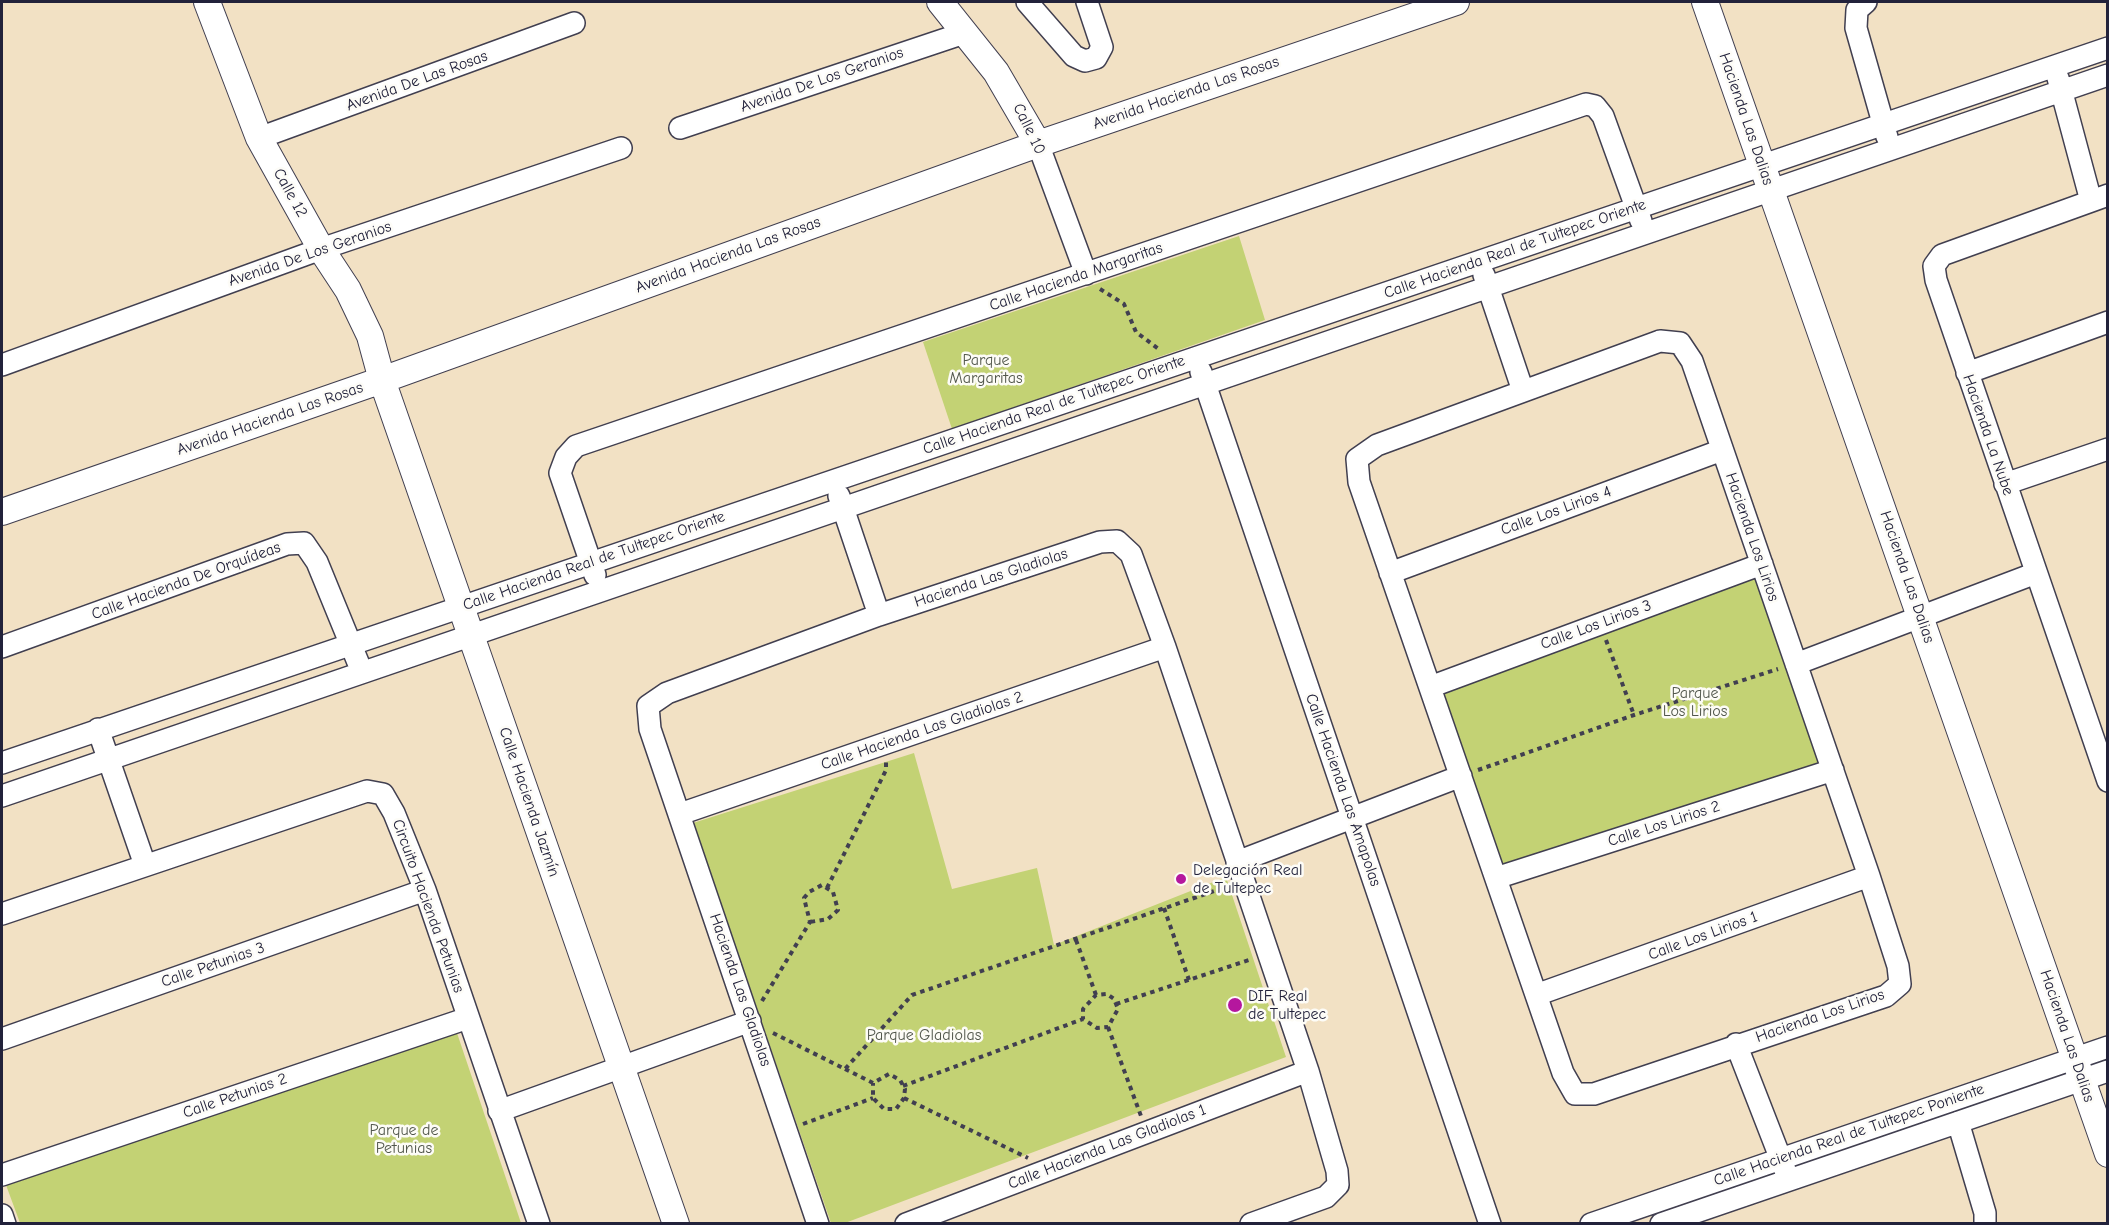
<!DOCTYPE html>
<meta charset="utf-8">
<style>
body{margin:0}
#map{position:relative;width:2109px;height:1225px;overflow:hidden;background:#f2e1c4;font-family:"Comic Neue",sans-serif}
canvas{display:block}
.frame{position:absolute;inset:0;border:3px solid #22223b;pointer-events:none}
</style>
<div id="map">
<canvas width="2109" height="1225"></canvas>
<div class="frame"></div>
</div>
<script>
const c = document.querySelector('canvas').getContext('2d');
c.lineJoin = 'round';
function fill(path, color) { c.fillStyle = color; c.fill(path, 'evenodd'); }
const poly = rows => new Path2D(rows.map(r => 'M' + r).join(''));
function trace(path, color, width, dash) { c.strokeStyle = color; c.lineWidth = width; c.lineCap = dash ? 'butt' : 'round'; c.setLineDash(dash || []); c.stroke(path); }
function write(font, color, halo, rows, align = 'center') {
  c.font = font + ' "Comic Neue",sans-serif'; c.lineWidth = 5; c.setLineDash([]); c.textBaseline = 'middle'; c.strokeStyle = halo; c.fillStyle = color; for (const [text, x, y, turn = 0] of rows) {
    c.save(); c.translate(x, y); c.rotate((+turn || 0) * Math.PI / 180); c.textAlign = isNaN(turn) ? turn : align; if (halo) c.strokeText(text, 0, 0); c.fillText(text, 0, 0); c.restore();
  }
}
fill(poly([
 [1239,236,1265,320,952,429,923,342],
 [1758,574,1823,767,1500,872,1435,688],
 [914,753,952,889,1037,868,1054,945,1226,877,1286,1057,845,1223,831,1223,693,823],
 [457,1033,521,1223,20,1223,6,1185]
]), '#c3d274');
const minor = poly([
 [1027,2,1074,56,1085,61,1096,58,1102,47,1087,2],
 [1866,2,1857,10,1856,28,1887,137],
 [2058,78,2091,201],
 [680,128,964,33],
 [259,138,574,23],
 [1038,144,1086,274],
 [2108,195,1942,255,1934,266,1936,280,2108,781],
 [1484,275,1523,391],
 [1660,341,1680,343,1692,361,1869,876,1898,966,1900,984,1886,996,1594,1094,1575,1094,1563,1073,1359,482,1357,459,1377,445,1660,341],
 [2,365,321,249,621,148],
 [1201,372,1490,1224],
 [1967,373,2108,322],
 [2005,484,2108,449],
 [839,496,879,615],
 [1390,573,1722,450],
 [595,575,560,473,566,457,576,446,1586,104,1595,106,1603,116,1641,221],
 [2,647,287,544,304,543,317,562,362,672],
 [1796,664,2036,573],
 [1430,687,1762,564],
 [98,729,145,865],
 [2,763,2108,48],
 [2,796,2108,75],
 [680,814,1165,647],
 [1237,862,1461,776],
 [1496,878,1833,770],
 [2,914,367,791,383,794,394,813,425,890,539,1224],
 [1536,995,1869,876],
 [2,1039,425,890],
 [1736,1044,1785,1170],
 [499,1111,750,1021],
 [1958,1122,1985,1213,1985,1224],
 [2,1175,468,1018],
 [2,1215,5,1224],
 [818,1224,650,729,648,706,667,693,879,615,1100,542,1117,541,1131,554,1165,647,1308,1071,1337,1171,1338,1185,1326,1197,1251,1224],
 [906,1224,1308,1071],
 [1591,1224,2108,1047],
 [1661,1224,2108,1071]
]);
const tertiary = poly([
 [207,2,259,138,321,249,348,290,370,336,382,380,676,1224],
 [940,2,996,72,1038,144],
 [1705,2,2108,1154],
 [2,512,382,380,1038,144,1456,2]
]);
trace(minor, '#413f50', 24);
trace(tertiary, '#413f50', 28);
trace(poly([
 [1100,289,1124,304,1136,332,1160,350],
 [1606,640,1634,715],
 [1478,770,1634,715,1778,669],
 [827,888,886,770,886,762],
 [1164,908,1189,980],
 [1076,940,1096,995],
 [762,1001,810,922,804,898,809,892,822,885,833,892,838,910,828,919,810,922],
 [1116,1004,1252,959],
 [1108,1027,1141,1116],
 [773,1033,845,1069,912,995,1226,887],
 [845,1069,873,1083,889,1074,900,1080,905,1089,904,1098,896,1109,884,1109,873,1098,873,1083],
 [903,1086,1083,1019,1097,1028,1108,1027,1118,1009,1114,999,1107,994,1096,995,1083,1009,1083,1019],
 [904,1098,1028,1158],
 [803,1124,873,1098]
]), '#413f50', 4, [4.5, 4.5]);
trace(minor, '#fff', 21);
trace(tertiary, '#fff', 26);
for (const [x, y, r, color] of [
 [1181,879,6,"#b5179e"],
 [1235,1005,8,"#b5179e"]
]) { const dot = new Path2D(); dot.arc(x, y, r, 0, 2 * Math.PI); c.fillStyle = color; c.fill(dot); trace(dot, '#fdfcf7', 2); }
write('16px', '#22223b', '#fdfcf7', [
 ["Avenida De Los Geranios",822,80,-19],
 ["Avenida De Las Rosas",417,81,-20],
 ["Avenida Hacienda Las Rosas",1186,93,-19],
 ["Hacienda Las Dalias",1746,119,71],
 ["Calle 10",1029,129,64],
 ["Calle 12",290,193,61],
 ["Calle Hacienda Real de Tultepec Oriente",1515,249,-19],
 ["Avenida De Los Geranios",310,254,-19],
 ["Avenida Hacienda Las Rosas",728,255,-20],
 ["Calle Hacienda Margaritas",1076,277,-19],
 ["Calle Hacienda Real de Tultepec Oriente",1054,405,-19],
 ["Avenida Hacienda Las Rosas",270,419,-19],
 ["Hacienda La Nube",1988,435,71],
 ["Calle Los Lirios 4",1556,511,-20],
 ["Hacienda Los Lirios",1752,537,71],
 ["Calle Hacienda Real de Tultepec Oriente",594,561,-19],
 ["Hacienda Las Dalias",1907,577,71],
 ["Hacienda Las Gladiolas",991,578,-18],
 ["Calle Hacienda De Orquídeas",186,581,-20],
 ["Calle Los Lirios 3",1596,625,-20],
 ["Calle Hacienda Las Gladiolas 2",922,731,-19],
 ["Calle Hacienda Las Amapolas",1343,790,71],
 ["Calle Hacienda Jazmín",529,802,71],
 ["Calle Los Lirios 2",1664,824,-18],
 ["Circuito Hacienda Petunias",428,906,70],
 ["Calle Los Lirios 1",1703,936,-20],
 ["Calle Petunias 3",213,965,-19],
 ["Hacienda Las Gladiolas",740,990,71],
 ["Hacienda Los Lirios",1820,1016,-19],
 ["Hacienda Las Dalias",2067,1036,71],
 ["Calle Petunias 2",235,1096,-19],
 ["Calle Hacienda Real de Tultepec Poniente",1849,1135,-19],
 ["Calle Hacienda Las Gladiolas 1",1107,1147,-21]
]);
write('16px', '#52574c', '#fdfcf7', [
 ["Parque",986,360],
 ["Margaritas",986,378],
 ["Parque",1695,693],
 ["Los Lirios",1695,711],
 ["Parque Gladiolas",924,1035],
 ["Parque de",404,1130],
 ["Petunias",404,1148]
]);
write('16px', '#22223b', '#fdfcf7', [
 ["Delegación Real",1193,870],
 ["de Tultepec",1193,888],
 ["DIF Real",1248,996],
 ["de Tultepec",1248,1014]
], 'left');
</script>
